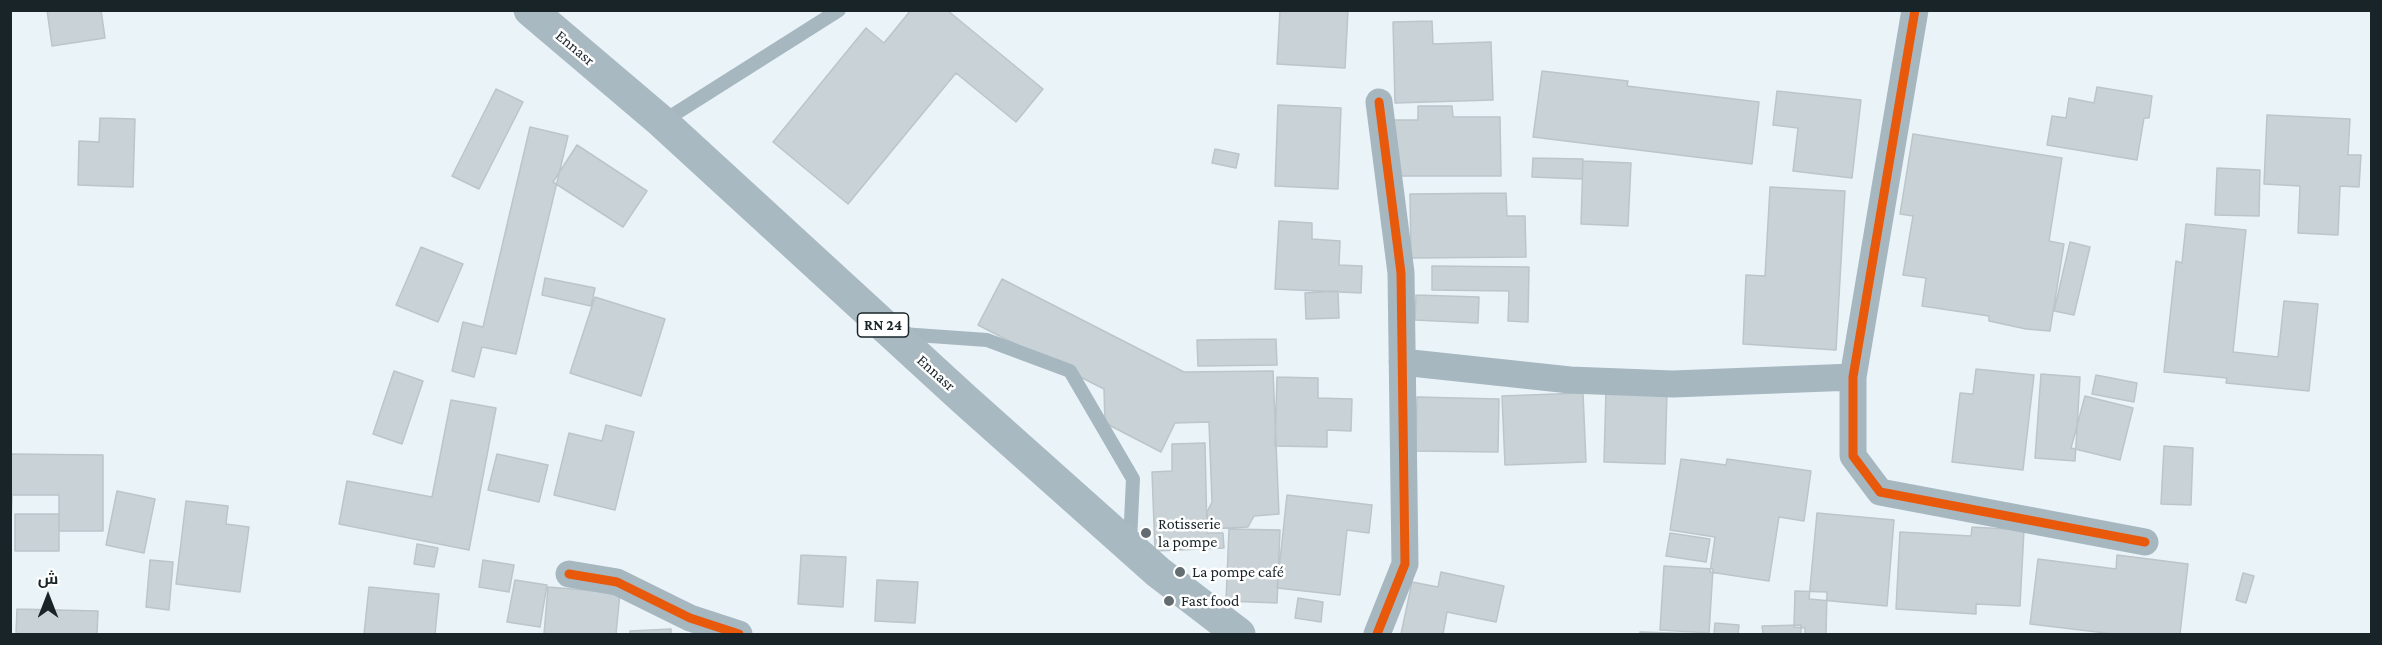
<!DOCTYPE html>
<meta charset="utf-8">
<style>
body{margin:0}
#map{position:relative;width:2382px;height:645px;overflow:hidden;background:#eaf3f8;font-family:"Crimson Pro",Cairo,serif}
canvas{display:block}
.frame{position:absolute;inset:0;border:12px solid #192429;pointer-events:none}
.north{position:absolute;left:18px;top:567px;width:60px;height:60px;-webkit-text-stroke:4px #fff;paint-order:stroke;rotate:0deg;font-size:16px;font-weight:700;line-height:24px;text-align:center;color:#192429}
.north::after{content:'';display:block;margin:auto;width:21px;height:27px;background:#192429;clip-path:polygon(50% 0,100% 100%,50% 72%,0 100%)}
</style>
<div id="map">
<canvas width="2382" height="645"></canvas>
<div class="frame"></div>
<div class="north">ش</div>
</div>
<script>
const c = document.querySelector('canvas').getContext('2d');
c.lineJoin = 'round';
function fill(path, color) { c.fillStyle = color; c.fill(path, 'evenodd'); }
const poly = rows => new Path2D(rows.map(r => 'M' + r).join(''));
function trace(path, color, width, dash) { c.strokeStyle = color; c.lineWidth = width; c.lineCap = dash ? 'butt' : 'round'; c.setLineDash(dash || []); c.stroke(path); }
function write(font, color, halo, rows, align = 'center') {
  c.font = font + ' "Crimson Pro",serif'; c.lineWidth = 5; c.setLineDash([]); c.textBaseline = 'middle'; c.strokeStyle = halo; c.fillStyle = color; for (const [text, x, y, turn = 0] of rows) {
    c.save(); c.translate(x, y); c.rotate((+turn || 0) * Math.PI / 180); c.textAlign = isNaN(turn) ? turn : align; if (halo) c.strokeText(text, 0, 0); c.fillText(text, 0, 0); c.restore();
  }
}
const building = poly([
 [47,10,101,10,105,38,52,46,47,10],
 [911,10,947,10,1043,89,1016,122,956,73,848,204,773,142,866,28,884,43,911,10],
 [1280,10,1348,10,1345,68,1277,64,1280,10],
 [1432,21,1433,44,1491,42,1493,100,1395,103,1393,22,1432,21],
 [1542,71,1628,81,1627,86,1759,102,1752,164,1533,137,1542,71],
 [2097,87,2152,96,2149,118,2144,118,2137,160,2047,145,2052,116,2066,118,2069,98,2094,103,2097,87],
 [496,89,523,102,479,189,452,176,496,89],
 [1777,91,1861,100,1852,178,1793,171,1798,128,1773,125,1777,91],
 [1278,105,1341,108,1338,189,1275,186,1278,105],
 [1418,106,1452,106,1453,117,1500,117,1501,176,1394,176,1393,120,1418,120,1418,106],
 [2267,115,2350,119,2348,155,2361,155,2359,187,2340,186,2338,235,2298,233,2300,186,2264,184,2267,115],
 [100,118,135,119,133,187,78,185,79,141,99,142,100,118],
 [530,127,568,136,516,354,482,347,474,377,452,371,463,322,483,327,530,127],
 [1913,134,2062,158,2049,241,2064,244,2050,331,2026,329,1989,321,1989,316,1922,306,1926,278,1903,275,1913,216,1900,214,1913,134],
 [577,145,647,191,623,227,553,182,577,145],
 [1215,149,1239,154,1236,168,1212,163,1215,149],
 [1533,158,1583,159,1582,179,1532,177,1533,158],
 [1583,161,1631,163,1628,226,1581,224,1583,161],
 [2217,168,2260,170,2259,216,2215,215,2217,168],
 [1770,187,1845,191,1836,350,1743,344,1746,275,1765,276,1770,187],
 [1506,193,1507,216,1525,216,1526,257,1411,258,1410,194,1506,193],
 [1279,221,1312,223,1312,239,1340,241,1339,265,1362,266,1361,293,1275,289,1279,221],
 [2186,224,2246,230,2233,352,2278,357,2284,301,2318,304,2309,391,2226,383,2227,378,2164,372,2176,261,2182,263,2186,224],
 [2070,242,2090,247,2074,315,2054,311,2070,242],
 [421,247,463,264,438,322,396,305,421,247],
 [1432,266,1529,267,1528,322,1508,321,1509,291,1432,290,1432,266],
 [545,278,595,288,591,306,542,295,545,278],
 [1002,279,1184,372,1273,371,1279,514,1254,516,1248,527,1208,529,1207,512,1212,502,1209,422,1175,423,1161,452,1105,423,1104,389,978,325,1002,279],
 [1338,291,1339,318,1306,319,1305,293,1338,291],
 [1416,295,1479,297,1478,323,1415,320,1416,295],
 [595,297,665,319,641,396,570,373,595,297],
 [1276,339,1277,365,1198,366,1197,340,1276,339],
 [1976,369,2034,375,2023,470,1952,462,1960,393,1973,394,1976,369],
 [394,371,423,381,402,444,373,434,394,371],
 [2041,374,2080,377,2075,461,2035,458,2041,374],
 [2096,375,2137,383,2134,402,2092,394,2096,375],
 [1277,377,1318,378,1318,398,1352,399,1351,431,1327,430,1327,447,1275,446,1277,377],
 [1606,390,1667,392,1665,464,1604,462,1606,390],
 [1583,393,1586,462,1505,465,1502,396,1583,393],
 [2085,396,2133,408,2120,460,2071,448,2085,396],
 [1417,397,1499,399,1498,452,1416,451,1417,397],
 [451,400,496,408,469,550,339,524,347,481,432,497,451,400],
 [606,425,634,432,615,510,554,495,569,433,602,441,606,425],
 [1205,443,1207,533,1223,533,1224,548,1155,551,1152,472,1172,471,1172,444,1205,443],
 [2164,446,2193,448,2191,505,2161,504,2164,446],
 [10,454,103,455,103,531,59,531,59,495,12,495,10,553,10,454],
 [497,454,548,465,539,502,488,490,497,454],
 [1681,459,1726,465,1727,459,1811,471,1804,521,1779,517,1769,581,1710,572,1715,537,1670,530,1681,459],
 [117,491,155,499,144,553,106,545,117,491],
 [1287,495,1372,505,1369,533,1347,530,1340,595,1277,588,1287,495],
 [186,501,228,506,226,524,249,527,240,592,176,584,186,501],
 [1817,513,1894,520,1887,606,1809,599,1817,513],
 [15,514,59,514,59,551,15,551,15,514],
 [1972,527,2024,530,2020,606,1976,604,1976,614,1896,609,1900,532,1971,536,1972,527],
 [1229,529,1280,530,1277,603,1226,601,1229,529],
 [1670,533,1710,539,1706,562,1666,556,1670,533],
 [417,544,438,548,434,567,414,564,417,544],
 [801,555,846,557,843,607,798,604,801,555],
 [2117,555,2188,564,2180,634,2114,634,2030,624,2038,559,2116,569,2117,555],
 [150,560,173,562,169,610,146,607,150,560],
 [483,560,514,565,509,592,479,587,483,560],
 [1664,566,1713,569,1709,633,1660,630,1664,566],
 [1441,572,1504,586,1496,622,1447,612,1443,634,1401,634,1412,582,1438,587,1441,572],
 [2243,573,2254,576,2246,603,2236,600,2243,573],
 [515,580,547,585,540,627,507,622,515,580],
 [877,580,918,582,915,623,875,621,877,580],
 [369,587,439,594,435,634,364,634,369,587],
 [548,587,620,593,616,634,544,634,548,587],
 [1795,591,1827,592,1826,634,1805,634,1805,628,1794,627,1795,591],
 [1298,598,1323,602,1321,622,1295,618,1298,598],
 [17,609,98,611,97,634,16,634,17,609],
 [1715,623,1739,625,1738,634,1714,634,1715,623],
 [1801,625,1801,634,1763,634,1762,626,1801,625],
 [671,629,671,634,630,634,630,631,671,629],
 [1640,632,1700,634,1640,634,1640,632]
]);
fill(building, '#c9d2d7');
trace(building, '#bcc5ca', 1.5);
trace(poly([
 [662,122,839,10],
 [902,334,987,340,1070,371,1133,479,1130,541]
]), '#a6b7c0', 14);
trace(poly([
 [1915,10,1853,377,1853,456,1880,492,2145,542],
 [1402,362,1570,380,1673,384,1853,377],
 [569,574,617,582,690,618,739,634],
 [1377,634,1405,564,1401,273,1379,102]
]), '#a6b7c0', 27);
trace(poly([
 [530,10,662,122,964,399,1158,572,1239,634]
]), '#a9b9c1', 33);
trace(poly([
 [1915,10,1853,377,1853,456,1880,492,2145,542],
 [569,574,617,582,690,618,739,634],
 [1377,634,1405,564,1401,273,1379,102]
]), '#e8590c', 9);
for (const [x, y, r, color] of [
 [1146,533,6,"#626c71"],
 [1180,572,6,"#626c71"],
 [1169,601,6,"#626c71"]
]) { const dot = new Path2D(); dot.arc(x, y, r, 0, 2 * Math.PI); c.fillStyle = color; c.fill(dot); trace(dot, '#fff', 2); }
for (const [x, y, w] of [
 [883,325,51]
]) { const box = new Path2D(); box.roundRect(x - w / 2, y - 12, w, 24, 4.5); c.fillStyle = '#fff'; c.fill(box); trace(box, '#192429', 1.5); }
write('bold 15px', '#192429', null, [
 ["RN 24",883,325]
]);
write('16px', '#192429', '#fff', [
 ["Ennasr",575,48,40],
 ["Ennasr",936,373,42]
]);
write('16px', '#192429', '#fff', [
 ["Rotisserie",1158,524],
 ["la pompe",1158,542],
 ["La pompe café",1192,572],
 ["Fast food",1181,601]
], 'left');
</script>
